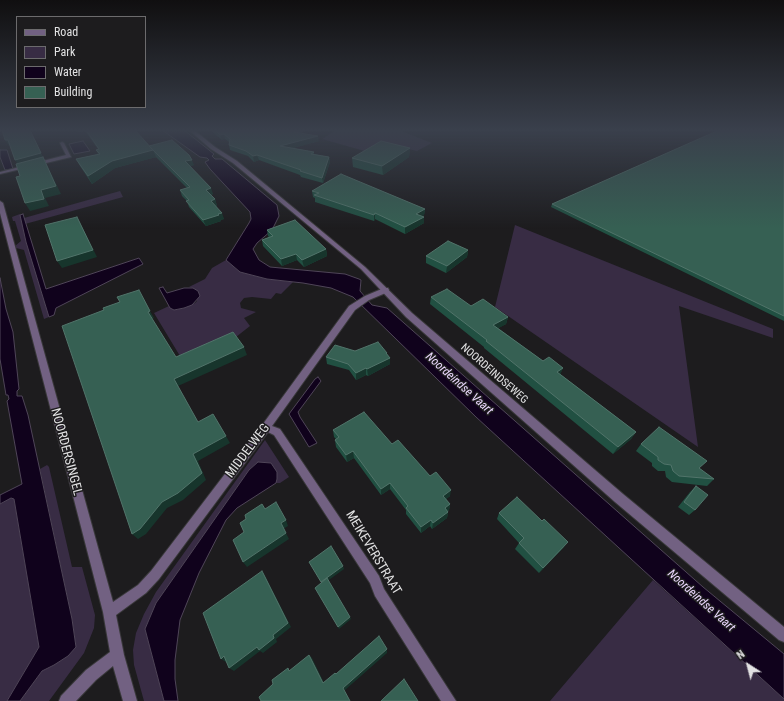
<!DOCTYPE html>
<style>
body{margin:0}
#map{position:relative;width:784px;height:701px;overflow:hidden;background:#1d1c1e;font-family:"Roboto Condensed",sans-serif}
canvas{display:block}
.legend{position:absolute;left:16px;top:16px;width:130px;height:92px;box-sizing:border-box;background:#1d1c1e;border:1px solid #6c6b6d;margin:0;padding:5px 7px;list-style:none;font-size:12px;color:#e2e2e3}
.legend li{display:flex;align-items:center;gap:8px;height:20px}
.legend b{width:20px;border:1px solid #6c6b6d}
.north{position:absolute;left:728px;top:645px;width:40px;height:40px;-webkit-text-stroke:3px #1d1c1e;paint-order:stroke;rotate:324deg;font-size:11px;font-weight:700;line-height:16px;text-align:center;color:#e2e2e3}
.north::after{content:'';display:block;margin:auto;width:14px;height:18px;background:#e2e2e3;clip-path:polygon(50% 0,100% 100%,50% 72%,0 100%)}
</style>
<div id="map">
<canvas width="784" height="701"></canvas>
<ul class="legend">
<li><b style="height:5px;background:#726182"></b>Road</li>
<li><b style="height:11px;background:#382c44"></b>Park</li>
<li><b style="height:11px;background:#10021c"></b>Water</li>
<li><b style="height:11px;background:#366053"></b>Building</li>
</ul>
<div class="north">N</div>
</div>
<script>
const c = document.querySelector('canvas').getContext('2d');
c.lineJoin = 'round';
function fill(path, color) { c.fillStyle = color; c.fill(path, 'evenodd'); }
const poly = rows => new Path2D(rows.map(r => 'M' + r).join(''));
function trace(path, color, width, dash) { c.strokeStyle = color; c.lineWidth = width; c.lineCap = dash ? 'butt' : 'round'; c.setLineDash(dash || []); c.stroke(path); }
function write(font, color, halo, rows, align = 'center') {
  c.font = font + ' "Roboto Condensed",sans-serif'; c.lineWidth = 3; c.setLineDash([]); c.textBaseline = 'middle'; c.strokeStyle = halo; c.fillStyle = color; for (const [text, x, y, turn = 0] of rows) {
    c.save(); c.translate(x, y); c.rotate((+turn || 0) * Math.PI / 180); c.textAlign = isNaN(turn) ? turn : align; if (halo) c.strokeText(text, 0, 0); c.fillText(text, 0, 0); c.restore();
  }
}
fill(poly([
 [336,130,399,130,432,143,417,151,386,144,368,152,322,139],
 [120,191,123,197,25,224,24,218],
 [20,214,26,242,49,317,44,319,24,250,16,248,15,246,21,241,15,221,13,221,12,217],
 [515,225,773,329,773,338,679,306,698,447,495,307],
 [226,260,240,272,267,279,293,282,281,294,276,293,271,299,252,297,244,298,240,303,241,308,256,312,244,318,250,326,236,337,183,361,154,313,169,306,174,310,184,308,195,303,197,301,193,288,189,287,205,279,212,268],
 [265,440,289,477,280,483,276,483,277,479,258,462,249,470,156,603,145,629,164,701,144,701,134,665,133,650,136,633,144,614,156,592],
 [47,465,49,467,72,567,82,567,95,615,94,628,84,653,49,701,20,701,42,671,54,665,68,656,76,647,72,619,40,469],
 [11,498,14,499,39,647,7,701,0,701,0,504],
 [653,580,784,699,784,701,550,701]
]), '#382c44');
const water = poly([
 [162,130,184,130,214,154,212,156,215,159,222,159,277,205,279,216,272,230,257,243,253,249,259,260,270,267,345,274,359,279,361,280,360,291,372,305,387,308,703,587,784,654,784,699,476,417,353,297,331,288,303,283,267,279,240,272,226,260,249,223,251,219,250,212,210,169,205,162,209,160,207,158,200,157,162,130],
 [83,141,90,151,74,154,69,144,83,141],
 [0,150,7,150,13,169,5,170,0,157,0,150],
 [23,214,46,289,139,258,143,264,56,308,54,315,49,317,26,242,20,215,23,214],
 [0,278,6,309,13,332,19,389,17,391,17,396,22,396,28,415,72,619,76,647,68,656,54,665,42,671,20,701,7,701,39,647,14,499,11,498,0,504,0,495,22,484,7,401,9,399,8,395,6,395,0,359,0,278],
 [163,287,167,293,184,288,193,288,198,291,200,296,192,305,184,308,174,310,170,308,159,288,163,287],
 [318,377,321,381,298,412,300,417,317,443,309,447,289,414,315,379,318,377],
 [258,462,271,463,277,472,277,479,276,483,237,508,226,520,199,573,180,620,175,660,175,679,178,701,164,701,145,629,156,603,249,470,258,462]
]);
fill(water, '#10021c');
trace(water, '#4f4558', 1);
const minor = poly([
 [62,142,64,143,71,157,0,174,0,172,66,155,60,143,62,142],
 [0,201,3,203,113,602,138,585,151,571,263,424,349,306,365,296,384,288,388,288,389,290,388,292,369,300,355,310,272,426,280,429,379,576,384,589,456,701,441,701,375,596,370,583,274,435,268,432,159,579,146,593,116,615,124,655,137,701,123,701,113,666,96,680,76,701,59,701,61,696,86,670,110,652,103,612,0,213,0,201]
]);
const tertiary = poly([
 [189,130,194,130,215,147,237,161,365,267,412,313,623,494,784,627,784,642,779,640,615,502,406,317,361,269,233,163,211,149,189,130]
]);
trace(minor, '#39383a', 2);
trace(tertiary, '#39383a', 2);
fill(minor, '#726182');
fill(tertiary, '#726182');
fill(poly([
 [77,130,135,130,149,146,194,165,190,166,213,194,211,195,215,199,217,206,216,206,224,219,220,220,221,221,206,226,189,207,187,201,182,196,180,190,187,188,155,156,156,157,115,168,92,184,80,166,76,159,98,154,96,150,98,149,85,131,78,132],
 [210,130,305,130,301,133,319,141,293,148,314,152,314,154,329,157,330,162,323,183,301,177,300,175,259,160,254,162,248,156,230,150,229,145,229,142,225,139,222,140],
 [784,130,784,321,551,207,552,204],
 [410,148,409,157,383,175,353,167,352,158],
 [312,191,425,209,424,215,422,216,424,223,405,234,375,219,374,221,315,202,315,198,313,197],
 [267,230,326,249,327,256,304,267,297,260,282,266,263,246,262,240,269,237,268,236],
 [468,250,467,257,446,273,426,263,426,256],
 [431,297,471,306,508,317,506,324,498,328,543,361,563,368,560,374,636,432,631,439,613,454,484,348,484,347,430,304],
 [355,351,387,353,387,355,390,358,390,364,368,376,366,375,356,380,349,370,327,364,326,357],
 [333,430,392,444,430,476,450,496,446,499,450,504,449,510,448,511,448,512,447,518,432,529,430,526,421,533,406,514,406,510,390,489,381,495,354,458,347,462,336,447,335,440,336,439,334,437],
 [641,444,699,468,714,479,707,486,672,482,666,477,665,471,658,471,652,466,652,463,636,451],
 [696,486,695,510,689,515,678,507,690,492],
 [499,513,564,547,539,573,515,549,519,543,497,519]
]), '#215042');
fill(poly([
 [30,130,61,194,45,198,49,206,30,211,25,203,19,166,15,160],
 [77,130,85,130,85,131,78,132],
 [297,130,305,130,295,137,294,132],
 [224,134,225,139,222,140,220,135],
 [318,136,319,141,281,151,280,146],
 [5,140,8,140,11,145,9,146],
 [410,148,409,157,383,175,382,166],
 [153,150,156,157,115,168,92,184,88,176,112,161],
 [257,155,259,160,254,162,253,156],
 [329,157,330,162,323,183,322,178],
 [192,160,194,165,187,167,185,161],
 [211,188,213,194,208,196,206,190],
 [215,199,217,206,213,207,211,201],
 [425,209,424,215,416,220,416,214],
 [222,213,224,219,220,220,221,221,206,226,203,220],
 [375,213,375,219,374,221,374,215],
 [77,217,97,257,62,268,57,261],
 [424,217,424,223,405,234,405,227],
 [326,249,327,256,304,267,302,260],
 [468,250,467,257,446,273,447,266],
 [296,254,297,260,282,266,281,259],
 [142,297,154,318,152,319,148,312],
 [508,317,506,324,492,332,493,325],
 [244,347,247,355,178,386,174,379],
 [390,358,390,364,368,376,367,369],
 [366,368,366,375,356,380,356,373],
 [563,368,560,375,557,372],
 [636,432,631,439,613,454,618,447],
 [226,436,230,443,198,461,206,480,183,500,167,508,146,534,138,539,132,534,193,454],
 [353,451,354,458,347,462,346,455],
 [390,483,390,489,381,495,381,489],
 [451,490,450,496,442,502,443,496],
 [450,504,449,510,444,514,445,508],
 [448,512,447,518,432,529,433,523],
 [286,520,288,526,283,529,281,523],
 [431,520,430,526,421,533,421,527],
 [286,533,289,539,247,567,243,562],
 [568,542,564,547,539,573,543,568],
 [343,566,344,569,322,585,321,582],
 [262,571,265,576,291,627,276,639,277,642,263,653,260,651,234,671,229,668,273,635],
 [350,617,351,619,339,629,338,627],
 [387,649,387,653,345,690,343,688],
 [309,655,312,658,325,685,323,683],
 [224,656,229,660,226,662,221,659]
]), '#17352c');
const building = poly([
 [2,130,30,130,41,153,15,160,8,140,5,140,2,130],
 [86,130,135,130,153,150,112,161,88,176,76,159,100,154,96,150,99,149,86,130],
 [215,130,297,130,294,132,318,136,280,146,314,152,311,154,329,157,322,178,300,171,301,170,257,155,253,156,246,151,229,145,230,139,224,134,220,135,215,130],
 [719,130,784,130,784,316,552,204,719,130],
 [172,140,189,155,192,160,185,161,211,188,206,190,215,199,211,201,222,213,218,214,219,215,203,220,186,201,189,200,180,190,190,187,149,146,172,140],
 [381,141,410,148,382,166,352,158,381,141],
 [43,157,56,186,41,190,44,199,25,203,16,177,20,176,16,164,43,157],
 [341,174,425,209,416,214,424,217,405,227,375,213,374,215,314,195,319,193,312,191,341,174],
 [77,217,93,250,57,261,45,225,77,217],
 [295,220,326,249,302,260,296,254,281,259,262,240,273,236,267,230,295,220],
 [448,241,468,250,447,266,426,256,448,241],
 [447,289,471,306,483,299,508,317,493,325,543,361,549,357,563,368,557,372,636,432,618,447,486,341,487,340,431,297,447,289],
 [139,290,150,311,148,312,176,357,233,332,244,347,174,379,198,422,213,414,226,436,193,454,202,473,178,493,162,502,140,529,132,534,62,326,104,310,103,308,120,302,117,297,139,290],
 [378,342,387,353,386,353,390,358,367,369,366,368,356,373,348,364,326,357,335,345,355,351,378,342],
 [364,412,392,444,398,440,430,476,436,472,451,490,443,496,450,504,445,508,448,512,433,523,431,520,421,527,406,508,408,506,390,483,381,489,353,451,346,455,335,440,339,437,333,430,364,412],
 [659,427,707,461,699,468,714,479,679,476,673,471,671,465,664,464,658,460,658,457,641,444,659,427],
 [696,486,708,495,695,510,684,502,696,486],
 [517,497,542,521,544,519,568,542,543,568,519,543,524,538,499,513,517,497],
 [276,502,286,520,281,523,286,533,243,562,233,540,244,532,240,523,246,519,245,515,262,504,265,509,276,502],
 [331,546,343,566,321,582,309,562,331,546],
 [262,571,288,623,273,635,274,638,259,650,257,647,229,668,224,656,221,659,203,613,262,571],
 [327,578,350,617,338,627,315,588,327,578],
 [379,636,387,649,343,688,350,701,261,701,259,697,273,684,272,680,288,668,289,671,309,655,323,683,335,673,336,674,379,636],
 [404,679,418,701,381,701,404,679]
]);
fill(building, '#366053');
trace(building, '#51746a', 1);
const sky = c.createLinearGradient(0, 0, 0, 229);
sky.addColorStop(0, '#100f10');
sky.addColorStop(0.57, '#3a404c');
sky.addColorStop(1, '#3a404c00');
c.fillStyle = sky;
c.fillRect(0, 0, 784, 229);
write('11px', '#e2e2e3', '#1d1c1e', [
 ["NOORDEINDSEWEG",494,374,41]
]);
write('italic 12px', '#ecd9ff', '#1d1c1e', [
 ["Noordeindse Vaart",459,384,42],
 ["Noordeindse Vaart",701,601,42]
]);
write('13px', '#e2e2e3', '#1d1c1e', [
 ["MIDDELWEG",248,451,-53],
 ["NOORDERSINGEL",66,452,75],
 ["MEIKEVERSTRAAT",373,553,59]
]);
</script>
